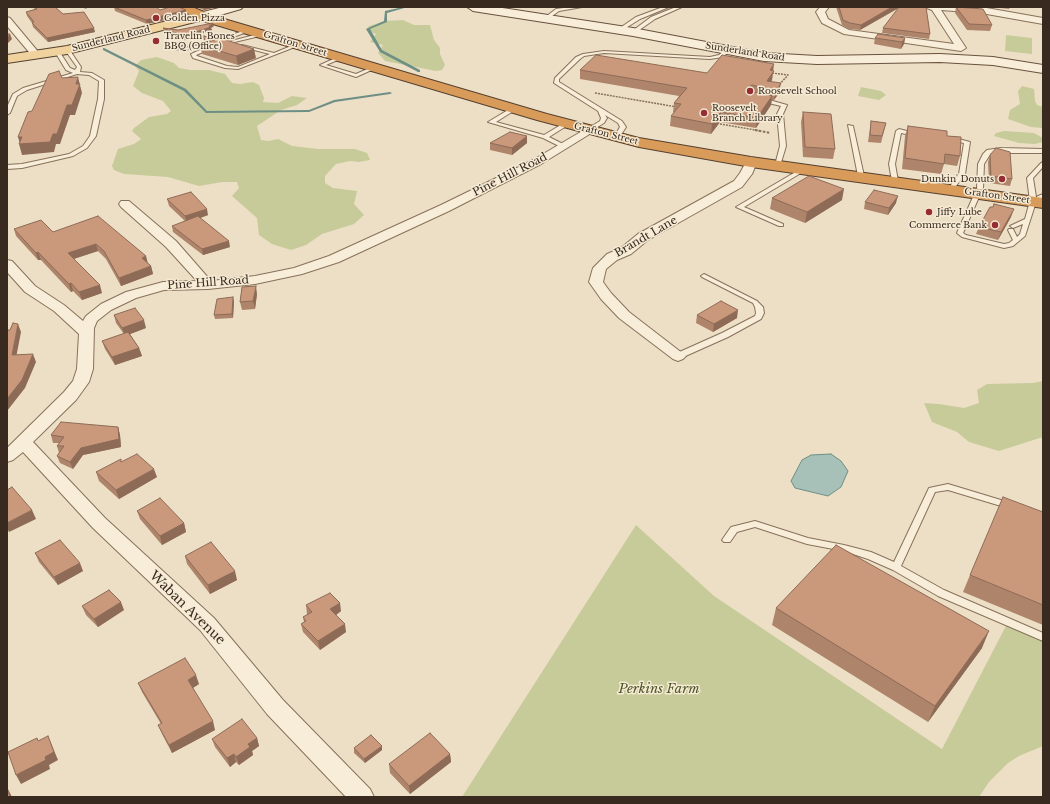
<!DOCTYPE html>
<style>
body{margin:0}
#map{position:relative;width:1050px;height:804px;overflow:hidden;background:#eddfc5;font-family:"Libre Baskerville",serif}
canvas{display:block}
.frame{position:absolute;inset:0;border:8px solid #382a1f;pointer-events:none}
</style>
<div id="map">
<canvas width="1050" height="804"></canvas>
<div class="frame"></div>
</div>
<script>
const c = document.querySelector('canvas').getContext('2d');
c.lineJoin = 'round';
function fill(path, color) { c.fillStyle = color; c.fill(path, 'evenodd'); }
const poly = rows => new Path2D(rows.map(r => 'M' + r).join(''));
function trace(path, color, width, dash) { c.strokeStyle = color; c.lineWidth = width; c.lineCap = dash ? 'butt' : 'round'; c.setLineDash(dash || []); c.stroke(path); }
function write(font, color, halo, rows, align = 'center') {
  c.font = font + ' "Libre Baskerville",serif'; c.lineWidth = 3; c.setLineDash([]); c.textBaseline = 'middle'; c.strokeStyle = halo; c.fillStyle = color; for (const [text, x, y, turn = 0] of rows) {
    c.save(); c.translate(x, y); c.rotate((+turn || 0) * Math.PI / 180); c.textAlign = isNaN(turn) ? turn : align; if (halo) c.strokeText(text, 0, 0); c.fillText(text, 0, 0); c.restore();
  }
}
fill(poly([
 [403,20,414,25,430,25,434,40,440,48,440,54,445,65,442,70,436,71,385,61,378,53,383,45,370,42,376,34,366,30,369,26,385,21],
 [1006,35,1032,38,1032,54,1005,51],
 [157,57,174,63,179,68,190,70,209,70,225,74,232,83,240,84,253,82,259,85,264,98,263,102,278,103,292,96,307,98,297,105,281,110,257,126,261,140,268,141,278,139,292,146,318,149,355,149,367,153,370,160,359,162,350,161,336,164,325,176,325,183,333,188,357,191,354,204,364,215,354,224,322,234,306,245,291,250,272,244,259,235,257,218,232,196,239,188,237,182,222,182,199,186,168,177,124,174,114,170,112,166,118,149,134,144,141,139,132,131,134,128,149,117,167,114,171,111,163,101,142,93,133,86,139,71,135,66,141,60],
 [1022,86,1034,89,1035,101,1037,105,1043,107,1043,128,1031,127,1008,119,1010,110,1020,104,1018,91],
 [861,87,881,91,886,95,879,100,858,96],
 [1004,131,1034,133,1043,138,1043,142,1035,144,1019,143,994,136,996,133],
 [1043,381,1043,437,999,451,969,442,957,432,932,422,924,403,939,404,964,408,979,403,977,390,987,384,1033,383],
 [636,525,714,596,942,749,1007,624,1043,639,1043,746,1019,756,1008,763,989,782,979,797,462,797]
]), '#c7cb99');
const water = poly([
 [831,454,841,461,848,471,841,487,828,496,795,488,791,481,802,460,811,455,831,454]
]);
fill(water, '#a7c0b8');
trace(water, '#6d8f85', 1);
fill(poly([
 [82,7,86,7,87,8,86,9,82,7],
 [403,7,408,7,387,13,387,22,370,29,382,50,420,70,420,72,418,72,380,52,366,29,384,21,385,11,403,7],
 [104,48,186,89,207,111,309,110,334,100,390,92,392,93,390,94,335,102,309,112,206,113,184,91,103,50,103,48,104,48]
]), '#6d8f85');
const lane = poly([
 [571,7,582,7,559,11,548,19,544,18,556,9,571,7],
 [663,7,669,7,640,19,621,31,617,30,636,17,663,7],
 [676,7,682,7,655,19,635,33,631,32,651,17,676,7],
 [248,29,252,30,228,39,224,38,248,29],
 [262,33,264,33,264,35,222,45,220,44,262,33],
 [182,42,184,42,184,44,178,47,185,48,203,44,205,45,185,50,174,49,173,45,182,42],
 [296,44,300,45,238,69,225,68,193,58,191,54,209,46,213,46,213,48,196,55,197,56,227,66,238,67,270,54,242,47,242,45,274,53,296,44],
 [67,49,69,49,81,67,80,72,92,73,104,80,104,99,96,136,87,148,73,156,22,168,7,169,7,165,22,164,69,154,83,146,90,136,98,99,99,81,89,75,77,74,27,90,17,96,10,113,7,115,7,107,13,94,23,88,73,73,66,70,55,52,55,51,59,51,70,68,75,70,77,67,65,50,67,49],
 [726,49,730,50,723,57,710,59,604,53,584,56,580,59,559,79,559,82,622,121,626,127,619,138,617,139,614,137,620,127,618,123,605,115,607,118,604,123,591,131,587,131,587,129,600,121,601,118,598,111,554,83,555,78,576,57,583,54,604,51,710,57,719,55,726,49],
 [340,56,342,56,342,58,326,65,356,74,372,67,376,68,356,77,320,65,340,56],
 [762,98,787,105,783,114,786,146,780,166,775,165,780,146,777,114,781,106,760,101,760,99,762,98],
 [513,107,516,109,515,110,496,122,544,135,564,123,568,123,568,125,549,137,565,145,565,147,561,147,543,138,488,122,513,107],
 [848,125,853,126,864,176,863,177,858,176,848,125],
 [899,129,919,134,916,136,901,133,895,164,898,181,895,183,892,181,889,164,896,131,899,129],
 [951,137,970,142,965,174,953,190,951,191,948,189,959,174,964,143,949,140,948,139,951,137],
 [1001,148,1043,149,1043,153,991,153,984,164,983,188,963,233,966,235,1004,244,1009,243,1013,240,1008,230,1009,229,1013,229,1017,237,1020,234,1023,224,1013,228,1010,226,1025,219,1030,201,1027,178,1041,163,1043,162,1043,167,1033,178,1036,197,1043,194,1043,198,1036,202,1025,236,1013,246,1004,248,962,237,957,233,977,188,978,164,983,154,987,150,1001,148],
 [804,167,806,168,806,170,744,207,783,224,783,226,779,226,736,207,804,167],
 [704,274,757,301,763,307,764,313,761,319,728,337,681,358,675,358,674,356,675,354,722,333,755,316,756,313,755,307,753,303,702,277,701,276,704,274],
 [948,484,1014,504,1015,506,1014,508,1011,509,948,490,935,492,901,566,944,590,1043,633,1043,641,938,596,893,570,868,559,844,551,807,544,755,527,737,532,730,542,724,542,722,540,731,527,755,521,808,538,844,545,871,552,894,562,929,488,948,484]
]);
const street = poly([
 [820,7,829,7,825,12,828,19,849,30,954,44,932,10,924,7,981,7,1043,18,1043,24,981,13,941,10,966,48,961,51,844,34,822,23,816,12,820,7],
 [7,17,10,18,40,54,40,58,34,58,7,26,7,17],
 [589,127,594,130,593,132,541,164,449,211,339,262,302,274,255,284,208,289,164,290,136,298,111,310,97,321,94,328,93,369,89,382,76,400,33,442,105,518,214,618,283,700,370,789,374,797,346,797,267,714,200,630,93,528,23,452,13,460,7,462,7,448,64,392,73,381,77,369,79,334,54,311,25,292,7,272,7,260,12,261,35,286,64,305,83,321,86,316,101,304,126,292,163,282,197,281,166,247,121,207,119,204,121,201,129,201,176,241,211,281,255,276,294,268,329,256,441,205,533,160,589,127],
 [751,159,757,162,752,174,742,187,648,240,631,254,617,260,606,269,603,282,611,293,629,312,686,356,683,359,678,361,673,359,619,318,601,299,589,282,593,268,607,254,621,248,638,234,734,181,740,173,747,160,751,159]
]);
const secondary = poly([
 [223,7,243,7,241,9,203,20,197,16,199,13,223,7],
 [467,7,496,7,633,28,764,53,817,56,940,54,993,57,1043,65,1043,73,993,65,940,62,817,64,764,61,633,36,473,11,467,7]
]);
const primary = poly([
 [203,12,209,16,207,19,67,54,7,63,7,55,67,46,203,12]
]);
const highway = poly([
 [176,7,192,7,214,16,421,77,547,114,639,138,751,157,1043,198,1043,208,751,167,639,147,537,120,206,22,178,9,176,7]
]);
trace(lane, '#87715c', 2);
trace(street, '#87715c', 2);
trace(secondary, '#69523f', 2);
trace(primary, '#554030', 2);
trace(highway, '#554030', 2);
trace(poly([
 [772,73,788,75,779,85],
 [595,93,677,107],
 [720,124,761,131]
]), '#87715c', 1.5, [2, 1]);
trace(poly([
 [755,130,770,133]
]), '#87715c', 2, [2.5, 1.5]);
fill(lane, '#f8edd8');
fill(street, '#f8edd8');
fill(secondary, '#f8edd8');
fill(primary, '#efd29e');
fill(highway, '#d99b59');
fill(poly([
 [32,7,55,7,63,14,95,32,48,42,33,27,32,23,27,16,26,12,35,9],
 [114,7,160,10,186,15,147,24,115,11],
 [196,7,217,7,204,10],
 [836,7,926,7,930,34,929,39,882,33,883,28,899,8,860,30,849,29,842,25],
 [956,7,992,25,990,31,967,30,955,13],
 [992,7,1010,7,1009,9],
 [214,26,211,28,212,30,187,38,186,40,164,31,163,28,178,30],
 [875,38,905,38,904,44,901,49,874,44],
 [211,41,256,58,238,65,202,54,200,45],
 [580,70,707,73,773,71,772,80,771,81,779,93,774,100,772,100,771,105,756,128,720,122,711,134,670,126,671,116,674,113,673,112,674,103,679,96,580,79],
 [803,112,835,149,833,159,803,157,801,122],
 [871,121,886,123,881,143,868,142],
 [908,126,947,136,960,156,957,166,944,164,941,174,902,169,905,136],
 [527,136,527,143,512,155,490,150,490,143],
 [990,155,1012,179,1010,186,989,183,988,162],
 [772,198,842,200,805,223,770,209],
 [167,199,208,215,200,218,230,247,203,255,173,232,172,226,185,221,169,206],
 [865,202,896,203,888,215,864,209],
 [1011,217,998,240,976,234,979,227],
 [14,229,53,232,146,256,147,263,151,266,153,274,121,286,106,259,98,251,74,259,102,293,82,300,73,291,71,292,41,260,38,260,16,236],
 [257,294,255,309,242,310,240,302],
 [234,301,233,318,215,319,214,315],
 [114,315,146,328,130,334,139,348,142,356,115,365,105,349,102,341,124,334,116,323],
 [697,315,737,318,713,332,696,323],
 [118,427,120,435,121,447,83,455,73,469,60,463,57,456,59,453,57,446,59,443,53,443,51,435],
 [122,462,157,477,119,499,99,481,96,472],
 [137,511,184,523,186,532,162,545,140,519],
 [1043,512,1043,625,963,592,970,575],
 [35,553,83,571,58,585,39,562],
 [185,556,237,580,210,594,187,564],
 [306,605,341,611,336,615,346,632,320,650,303,632,301,624,304,622,303,617,308,614,307,614],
 [82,606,124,610,98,627,86,615],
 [776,608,982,648,928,722,772,625],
 [138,683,199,684,193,688,215,730,172,753,162,734,158,725,161,724,142,692],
 [257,738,259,746,252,751,253,755,239,765,236,762,230,767,215,747,212,739],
 [382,746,382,750,365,763,354,753,354,748],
 [450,754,451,762,410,794,390,773,389,764]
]), '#ae846b');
fill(poly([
 [203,7,217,7,204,10],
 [892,7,900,7,860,30,861,25],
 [186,10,186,15,147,24,146,20],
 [213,23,214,26,211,28,212,30,187,38,186,40,186,37,187,35,209,26],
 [94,28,95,32,48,42,47,38],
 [10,34,12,39,7,44,7,38],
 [211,38,212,44,206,46,204,40],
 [905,38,904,44,901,49,902,42],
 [254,49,256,58,238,65,236,56],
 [774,64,772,80,766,89,767,81,770,70],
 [78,77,82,93,75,115,70,115,60,144,56,144,54,152,22,155,19,144,20,144,18,137,53,134,67,105,76,84],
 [781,83,779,93,774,100,776,91],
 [752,85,750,95,747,88],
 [772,96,771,105,756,128,757,118],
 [721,112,720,122,711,134,712,124],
 [527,136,527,143,512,155,512,148],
 [844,189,842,200,805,223,807,212],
 [898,196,896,203,888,215,889,208],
 [207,209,208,215,187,223,185,216],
 [1014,209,1011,217,998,240,1001,232],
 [229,241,230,247,203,255,202,249],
 [96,244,98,251,70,260,68,253],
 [38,252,41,260,38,260,36,253],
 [146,256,148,264,142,258],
 [151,266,153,274,121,286,119,278],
 [71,283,73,291,71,292,69,284],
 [100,285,102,293,82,300,79,292],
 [256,286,257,294,255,309,253,301],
 [233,297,234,301,233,318,232,314],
 [738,310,737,318,713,332,714,324],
 [144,320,146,328,125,336,122,328],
 [18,324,21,332,15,363,12,355],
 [139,348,142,356,115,365,112,357],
 [33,354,36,362,25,388,7,411,7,399],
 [118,427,120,435,121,447,83,455,73,469,70,462,81,448],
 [154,469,157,477,119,499,116,490],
 [32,510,36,519,9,532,7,528,7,523],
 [184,523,186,532,162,545,160,536],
 [80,563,83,571,58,585,54,577],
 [235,571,237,580,210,594,208,585],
 [121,602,124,610,98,627,94,619],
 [340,603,341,611,332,618,330,609],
 [345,624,346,632,320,650,318,641],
 [989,631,982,648,928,722,935,706],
 [196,675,199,684,191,689,188,680],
 [213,721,215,730,172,753,169,745],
 [48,736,58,760,49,765,50,769,21,784,16,775,45,757],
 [257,738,259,746,252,751,253,755,239,765,236,757,248,744],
 [382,746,382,750,365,763,364,759],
 [234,754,236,762,230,767,227,758],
 [450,754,451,762,410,794,409,786],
 [7,786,8,789,12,797,10,797,7,789]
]), '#8d6b57');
const building = poly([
 [35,7,55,7,63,14,84,12,94,28,47,38,32,23,34,22,26,12,37,9,35,7],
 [114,7,156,7,160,10,170,7,179,7,186,10,146,20,114,7],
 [839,7,892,7,861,25,850,23,843,20,839,7],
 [899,7,926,7,930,34,883,28,899,7],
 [956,7,983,9,992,25,969,24,956,7],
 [213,23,209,26,211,27,187,35,186,37,163,28,178,30,213,23],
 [7,34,10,34,7,38,7,34],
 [878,34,905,38,902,42,875,38,878,34],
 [204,36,211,38,204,40,204,36],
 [220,38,254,49,236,56,200,45,220,38],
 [596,55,707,73,722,55,774,64,770,70,774,71,767,81,781,83,776,91,752,85,747,88,749,91,772,96,757,118,721,112,712,124,671,116,681,104,674,103,687,88,580,70,596,55],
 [59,71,62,78,78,77,76,84,80,84,72,105,67,105,57,134,53,134,50,142,19,144,22,137,18,137,28,112,32,111,49,74,59,71],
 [803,112,831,114,835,149,805,147,803,112],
 [871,121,886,123,882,136,870,135,871,121],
 [908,126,947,131,947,136,961,137,960,156,945,154,944,164,905,158,908,126],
 [510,132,527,136,512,148,490,143,510,132],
 [996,148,1010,152,1012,179,991,176,990,155,996,148],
 [809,176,844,189,807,212,772,198,809,176],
 [874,190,898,196,889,208,865,202,874,190],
 [191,192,207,209,185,216,167,199,191,192],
 [994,204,1014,209,1001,232,979,227,990,207,993,207,994,204],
 [98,216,146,256,142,258,151,266,119,278,104,251,96,244,68,253,100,285,79,292,71,283,69,284,38,252,36,253,14,229,41,220,53,232,98,216],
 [198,216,229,241,202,249,172,226,198,216],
 [256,286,253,301,240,302,242,287,256,286],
 [233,297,232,314,214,315,217,299,233,297],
 [721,301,738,310,714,324,697,315,721,301],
 [135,308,144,320,122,328,114,315,135,308],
 [13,323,18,324,12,355,33,354,22,380,7,399,7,330,10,330,13,323],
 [128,332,139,348,112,357,102,341,128,332],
 [61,422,118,427,119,439,81,448,70,462,57,456,64,446,57,446,64,437,51,435,61,422],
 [137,454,154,469,116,490,96,472,121,459,121,462,137,454],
 [12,487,32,510,7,523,7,490,12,487],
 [1003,497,1043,512,1043,605,970,575,1003,497],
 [160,498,184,523,160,536,137,511,160,498],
 [60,540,80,563,54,577,35,553,60,540],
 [211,542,235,571,208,585,185,556,211,542],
 [836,545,989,631,935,706,776,608,836,545],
 [109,590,121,602,94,619,82,606,109,590],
 [330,593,340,603,330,609,345,624,318,641,301,624,306,621,303,617,312,612,306,605,330,593],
 [185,658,196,675,188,680,213,721,169,745,158,725,162,723,138,683,185,658],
 [242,719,257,738,248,744,250,747,236,757,234,754,227,758,212,739,242,719],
 [430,733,450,754,409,786,389,764,430,733],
 [371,735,382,746,364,759,354,748,371,735],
 [48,736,54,752,45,757,46,760,16,775,8,752,37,738,38,741,48,736],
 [7,789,10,797,7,797,7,789]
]);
fill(building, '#ca997c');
trace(building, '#8d6b57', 1);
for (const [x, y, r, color] of [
 [156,18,4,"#952d33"],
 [156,41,4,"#952d33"],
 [750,91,4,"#952d33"],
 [704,113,4,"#952d33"],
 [1002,179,4,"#952d33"],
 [929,212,4,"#952d33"],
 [995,225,4,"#952d33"]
]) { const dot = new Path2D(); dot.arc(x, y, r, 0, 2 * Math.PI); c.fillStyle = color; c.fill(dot); trace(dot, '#f5ead4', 1.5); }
write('9px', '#382a1f', '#f5ead4', [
 ["Golden Pizza",164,18],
 ["Travelin' Bones",164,36],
 ["BBQ (Office)",164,46],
 ["Roosevelt School",758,91],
 ["Roosevelt",712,108],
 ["Branch Library",712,118],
 ["Dunkin' Donuts",994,179,"right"],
 ["Jiffy Lube",937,212],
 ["Commerce Bank",987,225,"right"]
], 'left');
write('9px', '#382a1f', '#f5ead4', [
 ["Sunderland Road",111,39,-14],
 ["Grafton Street",295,44,17],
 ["Sunderland Road",745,52,9],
 ["Grafton Street",606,134,14],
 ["Grafton Street",997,196,8]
]);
write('11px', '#382a1f', '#f5ead4', [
 ["Pine Hill Road",510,175,-27],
 ["Brandt Lane",646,237,-30],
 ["Pine Hill Road",208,283,-4]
]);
write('13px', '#382a1f', '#f5ead4', [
 ["Waban Avenue",187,608,44]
]);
write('italic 13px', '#4a5426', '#f5ead4', [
 ["Perkins Farm",659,689]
]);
</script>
